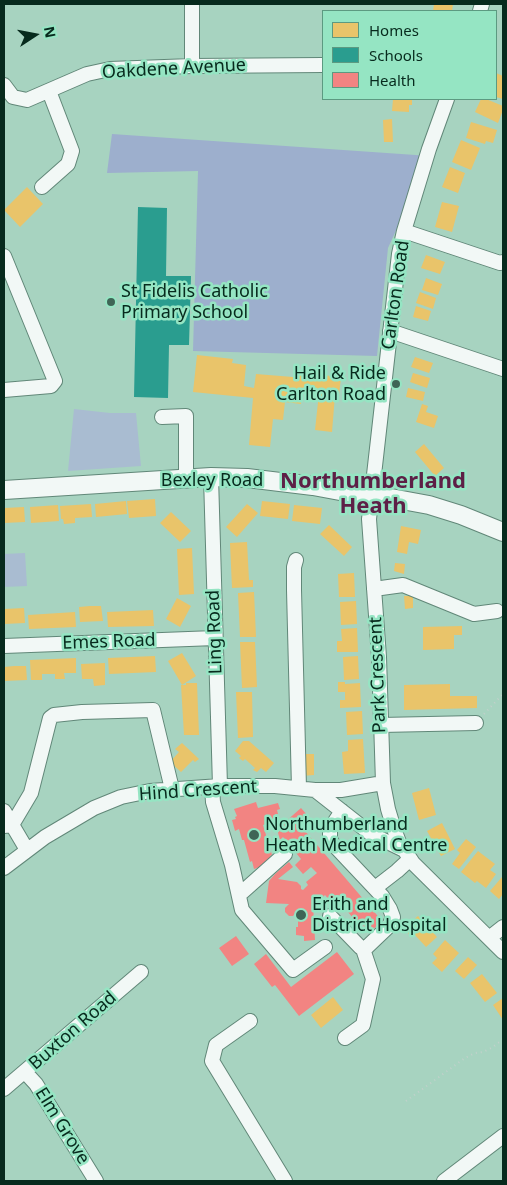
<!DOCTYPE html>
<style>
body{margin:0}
#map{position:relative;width:507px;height:1185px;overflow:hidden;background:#a7d3c0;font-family:"Noto Sans",sans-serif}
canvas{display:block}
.frame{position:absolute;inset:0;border:5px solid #072a1d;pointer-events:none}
.legend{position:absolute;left:322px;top:10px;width:175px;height:90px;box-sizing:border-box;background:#95e5c3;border:1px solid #5c9a81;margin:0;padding:6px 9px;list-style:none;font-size:15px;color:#072a1d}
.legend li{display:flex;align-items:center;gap:10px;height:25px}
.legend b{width:25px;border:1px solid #5c9a81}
.north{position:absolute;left:10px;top:10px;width:50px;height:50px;-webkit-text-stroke:4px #95e5c3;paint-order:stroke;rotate:79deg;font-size:14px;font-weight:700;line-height:20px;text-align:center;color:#072a1d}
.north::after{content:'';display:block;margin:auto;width:18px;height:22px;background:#072a1d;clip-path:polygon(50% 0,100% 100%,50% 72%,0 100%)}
</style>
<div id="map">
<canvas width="507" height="1185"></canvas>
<div class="frame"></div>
<ul class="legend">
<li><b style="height:14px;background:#e9c46a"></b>Homes</li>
<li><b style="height:14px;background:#2a9d8f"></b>Schools</li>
<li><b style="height:14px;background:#f28482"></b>Health</li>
</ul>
<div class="north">N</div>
</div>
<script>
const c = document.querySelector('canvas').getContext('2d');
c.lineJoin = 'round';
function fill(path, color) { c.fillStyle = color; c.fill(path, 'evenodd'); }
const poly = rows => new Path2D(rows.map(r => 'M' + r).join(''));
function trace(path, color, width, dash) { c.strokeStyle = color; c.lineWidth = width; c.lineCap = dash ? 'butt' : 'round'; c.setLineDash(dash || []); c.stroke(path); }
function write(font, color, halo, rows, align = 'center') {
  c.font = font + ' "Noto Sans",sans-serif'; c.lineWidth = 5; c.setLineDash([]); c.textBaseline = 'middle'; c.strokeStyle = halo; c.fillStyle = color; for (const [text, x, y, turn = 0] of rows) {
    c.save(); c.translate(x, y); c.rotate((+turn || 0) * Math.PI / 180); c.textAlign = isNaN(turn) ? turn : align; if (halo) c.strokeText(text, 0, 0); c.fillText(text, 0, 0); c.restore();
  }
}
fill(poly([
 [74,409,110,413,136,413,141,466,68,471],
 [25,553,27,586,4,587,4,554]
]), '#a9bcd1');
fill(poly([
 [112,134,430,156,388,248,377,356,193,351,198,171,107,173]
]), '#9dafcd');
fill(poly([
 [434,4,453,4,452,11,433,11],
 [496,73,503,76,503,99,496,97],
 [393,99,412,99,412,105,409,105,409,112,392,111],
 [481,99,486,99,503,106,503,110,498,123,475,112],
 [392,119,393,142,384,142,383,120],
 [471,122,497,130,493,143,486,141,485,144,466,138],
 [461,140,480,148,471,170,452,162],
 [450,167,465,173,458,193,442,187],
 [27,187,43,204,20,227,4,210],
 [442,202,459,206,452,232,435,227],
 [426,255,445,262,440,274,421,268],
 [426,278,442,284,438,295,422,290],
 [420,292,436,298,433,309,416,303],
 [416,306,431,311,428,321,413,317],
 [197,355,233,359,232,363,246,365,244,386,254,388,256,374,293,377,293,372,341,377,339,395,335,395,332,432,315,430,319,393,302,391,301,404,285,402,283,420,273,419,270,447,249,445,253,398,193,392],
 [415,357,433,363,429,373,411,367],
 [413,373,430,378,427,388,410,382],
 [408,388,425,392,423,401,406,397],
 [422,404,428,406,426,412,438,416,434,428,416,422],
 [424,444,444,468,435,476,415,452],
 [155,499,156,516,129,518,127,501],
 [126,501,127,514,96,517,95,504],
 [262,501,290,504,288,519,260,516],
 [91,504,92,517,75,518,75,523,64,524,63,519,61,519,60,506],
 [247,504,258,513,237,537,226,527],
 [58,505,59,521,31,523,30,507],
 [294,505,322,508,320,524,292,521],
 [24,507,25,522,4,523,4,508],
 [171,512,191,531,180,542,160,523],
 [329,525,352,547,344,556,320,534],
 [401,526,421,530,418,544,409,542,407,554,397,552],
 [247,542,249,580,253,580,253,587,232,588,230,543],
 [192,548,194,594,179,595,177,549],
 [395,563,405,564,404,574,394,571],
 [354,573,355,597,339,597,338,574],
 [254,592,256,637,240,637,238,593],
 [404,596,413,596,413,608,405,609],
 [177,598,191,606,180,627,166,619],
 [356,601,357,624,341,625,340,602],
 [90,606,101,606,103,621,80,622,79,607],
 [24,608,25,623,4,624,4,609],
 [153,610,154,626,108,627,107,612],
 [75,612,76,627,29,629,28,615],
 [462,626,462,635,454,635,454,649,423,650,423,627],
 [357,628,358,652,337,652,337,641,342,641,341,629],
 [240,642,255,642,257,687,242,688],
 [182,653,196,676,182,685,168,661],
 [155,656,156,672,109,674,108,658],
 [358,656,359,679,344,680,343,657],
 [76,658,76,673,64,673,65,679,55,679,55,674,42,674,42,680,31,680,30,660],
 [105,663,105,685,94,686,93,679,82,679,81,664],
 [14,666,26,666,27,680,4,681,4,667],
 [338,682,345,682,345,684,360,683,361,707,340,708,340,700,345,700,345,692,338,692],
 [186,683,197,683,199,735,184,735,181,685,186,685],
 [450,684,450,696,477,696,477,708,404,710,404,685],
 [236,692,252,692,253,737,238,738],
 [362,711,363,734,347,735,346,712],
 [363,739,365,773,344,774,342,752,348,751,348,740],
 [243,741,249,741,274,763,266,772,261,768,257,772,253,770,255,768,245,759,243,761,239,758,241,756,235,751],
 [182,743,199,759,195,762,193,760,181,772,170,762,179,752,175,749],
 [302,754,314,754,314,775,302,776],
 [429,788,436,815,419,820,412,793],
 [442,823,455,849,441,856,427,831],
 [466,839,476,847,459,869,452,864,460,853,457,850],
 [478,851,495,864,490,870,496,874,486,888,477,881,475,883,461,872],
 [502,877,503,879,503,894,499,899,490,891],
 [418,916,437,937,426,947,414,934,411,937,404,928],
 [445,940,459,953,442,972,432,963,437,958,433,954],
 [468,957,477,965,464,979,455,971],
 [482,974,497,993,485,1002,470,983],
 [333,997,343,1010,321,1028,311,1015],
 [503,998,503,1020,493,1005]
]), '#e9c46a');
fill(poly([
 [138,207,167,208,166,276,191,276,189,345,169,345,168,398,134,397]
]), '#2a9d8f');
fill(poly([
 [256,802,258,808,278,803,280,809,277,810,278,814,275,814,277,821,263,825,272,855,270,856,271,858,260,867,254,869,252,861,250,862,244,840,242,840,239,829,235,831,232,820,236,819,235,817,237,816,234,809],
 [301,808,309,817,300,825,382,921,369,933,363,925,357,923,348,912,350,910,339,895,331,902,325,895,315,905,314,903,313,904,315,940,304,941,304,936,296,935,296,927,298,927,298,913,296,912,293,916,289,916,285,912,285,908,289,904,266,903,269,881,276,873,289,862,293,867,278,879,297,882,301,886,301,889,303,890,308,885,306,882,317,873,311,867,303,874,295,865,301,859,283,837,280,840,277,829],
 [236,936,249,954,232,966,219,948],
 [337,952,354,974,299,1016,275,985,272,987,254,964,266,954,291,987]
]), '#f28482');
const minor = poly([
 [480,11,482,4],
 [192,66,192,4],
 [4,85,13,97,27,100,87,74,110,69,192,66,323,65],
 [447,99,429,149,404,231,399,254,369,519,379,657,383,783,388,809,394,829,399,842,413,863,503,952],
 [42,187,68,164,72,151,49,91],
 [404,231,500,263,503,262],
 [4,256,55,381,51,386,4,390],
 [390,331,503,369],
 [162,417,186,416,186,478],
 [211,477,220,786],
 [296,560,294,567,294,590,299,788],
 [374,589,403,585,474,614,497,611],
 [4,646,215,638],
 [381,725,476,723],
 [212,787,213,802,232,865,242,910,293,970,325,947],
 [315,790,371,834,404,850],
 [4,811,27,850],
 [4,826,12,825,31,793,50,718,54,715,82,712,153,710,172,789],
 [4,868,45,837,94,808,121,797,150,791,220,786,275,786,315,790,341,790,383,783],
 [375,888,397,871,410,859],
 [239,895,285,854],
 [330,916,360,947,363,949,367,947,389,926,393,917,390,909,382,896,333,844,330,839,330,829,342,811],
 [489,938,503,927],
 [250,1021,216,1045,212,1061,285,1181],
 [345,1038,363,1025,373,979,363,949],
 [25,1072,36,1084,96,1181],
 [4,1089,141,972],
 [444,1181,503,1136]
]);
const major = poly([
 [4,490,211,477,247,478,313,486,372,497,391,498,429,505,461,515,503,532]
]);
trace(minor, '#618778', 16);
trace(major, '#618778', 20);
trace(poly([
 [484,714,502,695,503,695],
 [406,1101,465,1058,475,1053,483,1052,493,1047,503,1039]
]), '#c2d1cb', 2, [1, 4]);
trace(minor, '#f2f8f6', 14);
trace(major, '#f2f8f6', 18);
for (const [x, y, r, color] of [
 [111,302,5,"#3f6556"],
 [396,384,5,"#3f6556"],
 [254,835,6,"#3f6556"],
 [301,915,6,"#3f6556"]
]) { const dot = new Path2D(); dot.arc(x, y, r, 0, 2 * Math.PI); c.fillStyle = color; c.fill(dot); trace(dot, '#95e5c3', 2); }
write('18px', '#072a1d', '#95e5c3', [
 ["Oakdene Avenue",174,69,-3],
 ["Carlton Road",396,295,-82],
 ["Bexley Road",212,481],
 ["Ling Road",215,632,-92],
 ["Emes Road",109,642,-2],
 ["Park Crescent",378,675,-92],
 ["Hind Crescent",198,791,-4],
 ["Buxton Road",73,1031,-41],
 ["Elm Grove",62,1126,58]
]);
write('18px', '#072a1d', '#95e5c3', [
 ["St Fidelis Catholic",121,292],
 ["Primary School",121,313],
 ["Hail & Ride",386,374,"right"],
 ["Carlton Road",386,395,"right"],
 ["Northumberland",265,825],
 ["Heath Medical Centre",265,846],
 ["Erith and",312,905],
 ["District Hospital",312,926]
], 'left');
write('bold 22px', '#5d2046', '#95e5c3', [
 ["Northumberland",373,482],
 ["Heath",373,507]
]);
</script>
